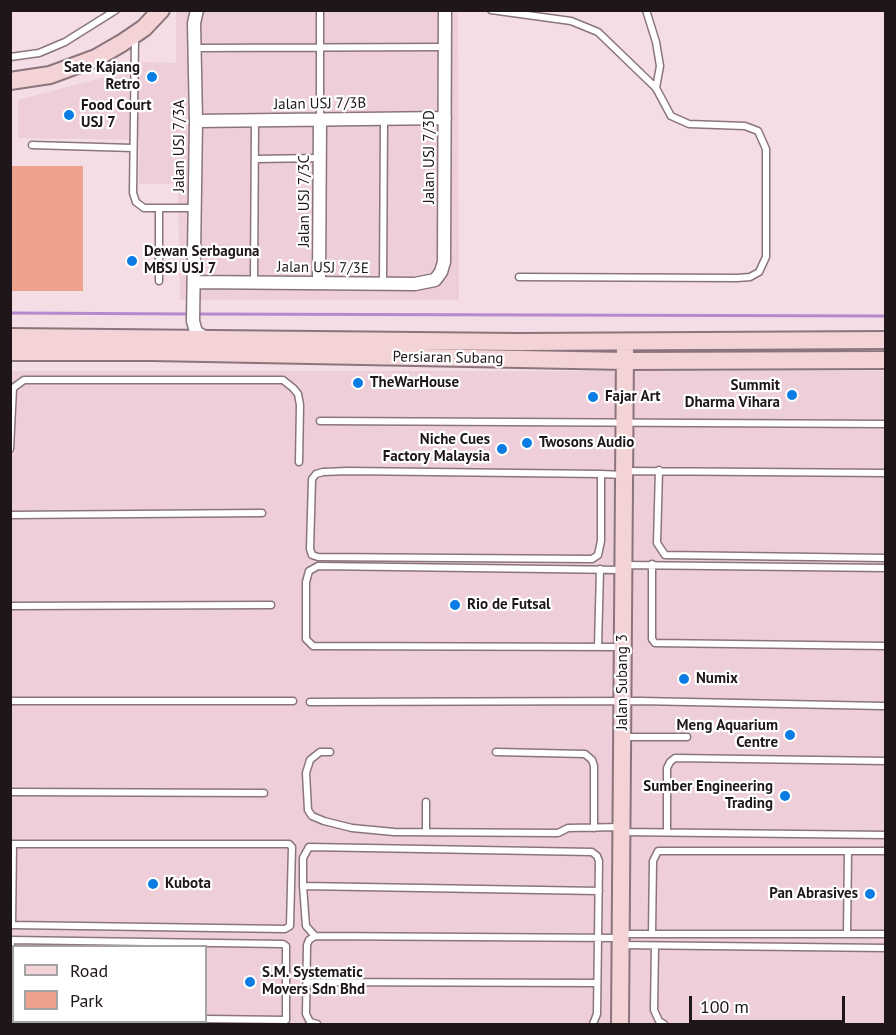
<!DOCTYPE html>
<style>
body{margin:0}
#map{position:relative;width:896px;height:1035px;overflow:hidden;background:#f4dde5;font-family:"PT Sans",sans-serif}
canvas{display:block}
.frame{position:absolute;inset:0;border:12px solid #1e1619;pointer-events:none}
.legend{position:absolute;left:12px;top:945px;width:195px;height:78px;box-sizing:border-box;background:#fff;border:2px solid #a5a2a3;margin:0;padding:8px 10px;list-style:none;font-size:18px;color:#1e1619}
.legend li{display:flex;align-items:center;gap:12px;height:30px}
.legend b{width:30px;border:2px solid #a5a2a3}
.scale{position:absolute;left:689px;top:996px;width:156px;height:27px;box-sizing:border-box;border:3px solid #1e1619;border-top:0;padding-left:8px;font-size:18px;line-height:21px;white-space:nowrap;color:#1e1619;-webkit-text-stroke:4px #fff;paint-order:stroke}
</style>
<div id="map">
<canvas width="896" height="1035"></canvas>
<div class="frame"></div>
<ul class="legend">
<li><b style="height:8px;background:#f4d3d6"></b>Road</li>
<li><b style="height:16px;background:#eea28e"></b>Park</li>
</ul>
<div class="scale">100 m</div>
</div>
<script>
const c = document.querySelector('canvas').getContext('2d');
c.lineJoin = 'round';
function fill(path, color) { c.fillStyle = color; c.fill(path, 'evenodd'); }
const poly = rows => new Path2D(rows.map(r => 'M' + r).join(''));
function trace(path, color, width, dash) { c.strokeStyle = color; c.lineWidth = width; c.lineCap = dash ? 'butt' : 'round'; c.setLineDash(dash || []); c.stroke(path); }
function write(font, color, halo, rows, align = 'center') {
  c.font = font + ' "PT Sans",sans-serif'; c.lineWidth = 4.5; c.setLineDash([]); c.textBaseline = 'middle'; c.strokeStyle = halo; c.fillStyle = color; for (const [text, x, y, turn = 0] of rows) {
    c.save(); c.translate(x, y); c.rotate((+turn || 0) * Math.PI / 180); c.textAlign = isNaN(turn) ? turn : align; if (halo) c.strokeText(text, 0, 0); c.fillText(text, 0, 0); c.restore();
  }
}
fill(poly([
 [176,11,458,11,459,300,180,300,178,184,139,184,139,140,18,138,18,100,139,68,141,62,176,63],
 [10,371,885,371,885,1024,11,1024],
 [14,946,206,946,206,1022,14,1022]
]), '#edced9');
fill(poly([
 [11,166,83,166,83,291,11,291]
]), '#eea28e');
trace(poly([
 [10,313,191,314],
 [197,314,886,316]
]), '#b789cd', 3);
const lane = poly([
 [320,10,320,119],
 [491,10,571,21,598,32,656,88,671,116,689,124,745,126,758,131,766,149,766,257,759,272,750,277,737,278,519,277],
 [646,10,656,42,660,66,656,88],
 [135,38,133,193,136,202,144,208,194,208],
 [194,48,444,47],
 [10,57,39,53,65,42,116,10],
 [32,145,133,148],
 [255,159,319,158],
 [159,208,159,281],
 [254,282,255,121],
 [383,283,384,119],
 [320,421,886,424],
 [10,449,13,388,24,380,283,380,293,388,298,394,300,405,299,462],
 [659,470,657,543,665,555,886,558],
 [625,471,886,473],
 [601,474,601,541,598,555,592,559,318,557,312,555,310,549,312,479,316,474,323,472,348,471,601,474,623,475],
 [10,515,262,513],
 [652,564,652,639,655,643,886,646],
 [624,565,886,568],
 [10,606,271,605],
 [598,647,600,569],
 [622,647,313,646,306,639,306,582,309,571,318,566,623,570],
 [10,701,293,701],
 [310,702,640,701,883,706],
 [623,737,687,737],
 [330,752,320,752,310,760,306,773,308,810,312,816,324,821,352,828,394,832,558,833,568,828,621,827],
 [496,752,585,754,592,760,594,766,594,828],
 [10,792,264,793],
 [426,832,426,802],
 [622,832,886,835],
 [667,832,667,768,670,762,675,758,886,761],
 [303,886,599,891],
 [10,925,12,925,285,929,290,926,292,847,289,844,13,844,12,925],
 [622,934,886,934],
 [652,934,653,861,658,851,886,851],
 [847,934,848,851],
 [315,936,306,926,303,886,303,858,309,847,592,852,597,856,599,861,597,1014,593,1024],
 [10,940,283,944,286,946,286,1020,206,1019],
 [11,940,10,1014,14,1015],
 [622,945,886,948],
 [655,946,654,1010,659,1021,664,1024],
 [307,982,597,983],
 [317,1024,310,1022,306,1014,307,945,309,940,315,936,620,938]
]);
const street = poly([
 [197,10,194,23,196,121,193,321,196,332,209,340],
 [196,121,445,118],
 [194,282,415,284,435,280,441,272,444,262,445,10],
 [319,282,320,119]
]);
const secondary = poly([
 [10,81,50,75,96,58,122,43,144,28,161,10],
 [10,337,518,342,886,340],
 [10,352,152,352,625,361,886,360],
 [620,1024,625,350]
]);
trace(lane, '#8a757c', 9);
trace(street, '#8a757c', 15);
trace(secondary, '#8a757c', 20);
trace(lane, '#fff', 6);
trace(street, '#fff', 12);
trace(secondary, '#f4d3d6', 16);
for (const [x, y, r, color] of [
 [152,77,6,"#0b7ce3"],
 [69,115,6,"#0b7ce3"],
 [132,261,6,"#0b7ce3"],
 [358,383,6,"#0b7ce3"],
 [792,395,6,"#0b7ce3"],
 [593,397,6,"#0b7ce3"],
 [527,443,6,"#0b7ce3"],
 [502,449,6,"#0b7ce3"],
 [455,605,6,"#0b7ce3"],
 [684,679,6,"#0b7ce3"],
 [790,735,6,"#0b7ce3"],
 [785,796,6,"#0b7ce3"],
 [153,884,6,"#0b7ce3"],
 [870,894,6,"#0b7ce3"],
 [250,982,6,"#0b7ce3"]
]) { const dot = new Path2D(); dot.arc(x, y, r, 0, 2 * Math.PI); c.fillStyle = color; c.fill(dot); trace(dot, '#fff', 2); }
write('bold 15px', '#1e1619', '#fff', [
 ["Sate Kajang",140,68,"right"],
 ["Retro",140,85,"right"],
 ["Food Court",81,106],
 ["USJ 7",81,123],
 ["Dewan Serbaguna",144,252],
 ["MBSJ USJ 7",144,269],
 ["TheWarHouse",370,383],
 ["Summit",780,386,"right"],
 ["Dharma Vihara",780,403,"right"],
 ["Fajar Art",605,397],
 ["Niche Cues",490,440,"right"],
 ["Factory Malaysia",490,457,"right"],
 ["Twosons Audio",539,443],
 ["Rio de Futsal",467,605],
 ["Numix",696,679],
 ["Meng Aquarium",778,726,"right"],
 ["Centre",778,743,"right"],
 ["Sumber Engineering",773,787,"right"],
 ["Trading",773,804,"right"],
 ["Kubota",165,884],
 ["Pan Abrasives",858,894,"right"],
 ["S.M. Systematic",262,973],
 ["Movers Sdn Bhd",262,990]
], 'left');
write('15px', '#1e1619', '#fff', [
 ["Jalan USJ 7/3B",320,104,-1],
 ["Jalan USJ 7/3A",180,146,-90],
 ["Jalan USJ 7/3D",430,157,-90],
 ["Jalan USJ 7/3C",305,201,-90],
 ["Jalan USJ 7/3E",323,268,1],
 ["Persiaran Subang",448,358,1],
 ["Jalan Subang 3",623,682,-90]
]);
</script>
